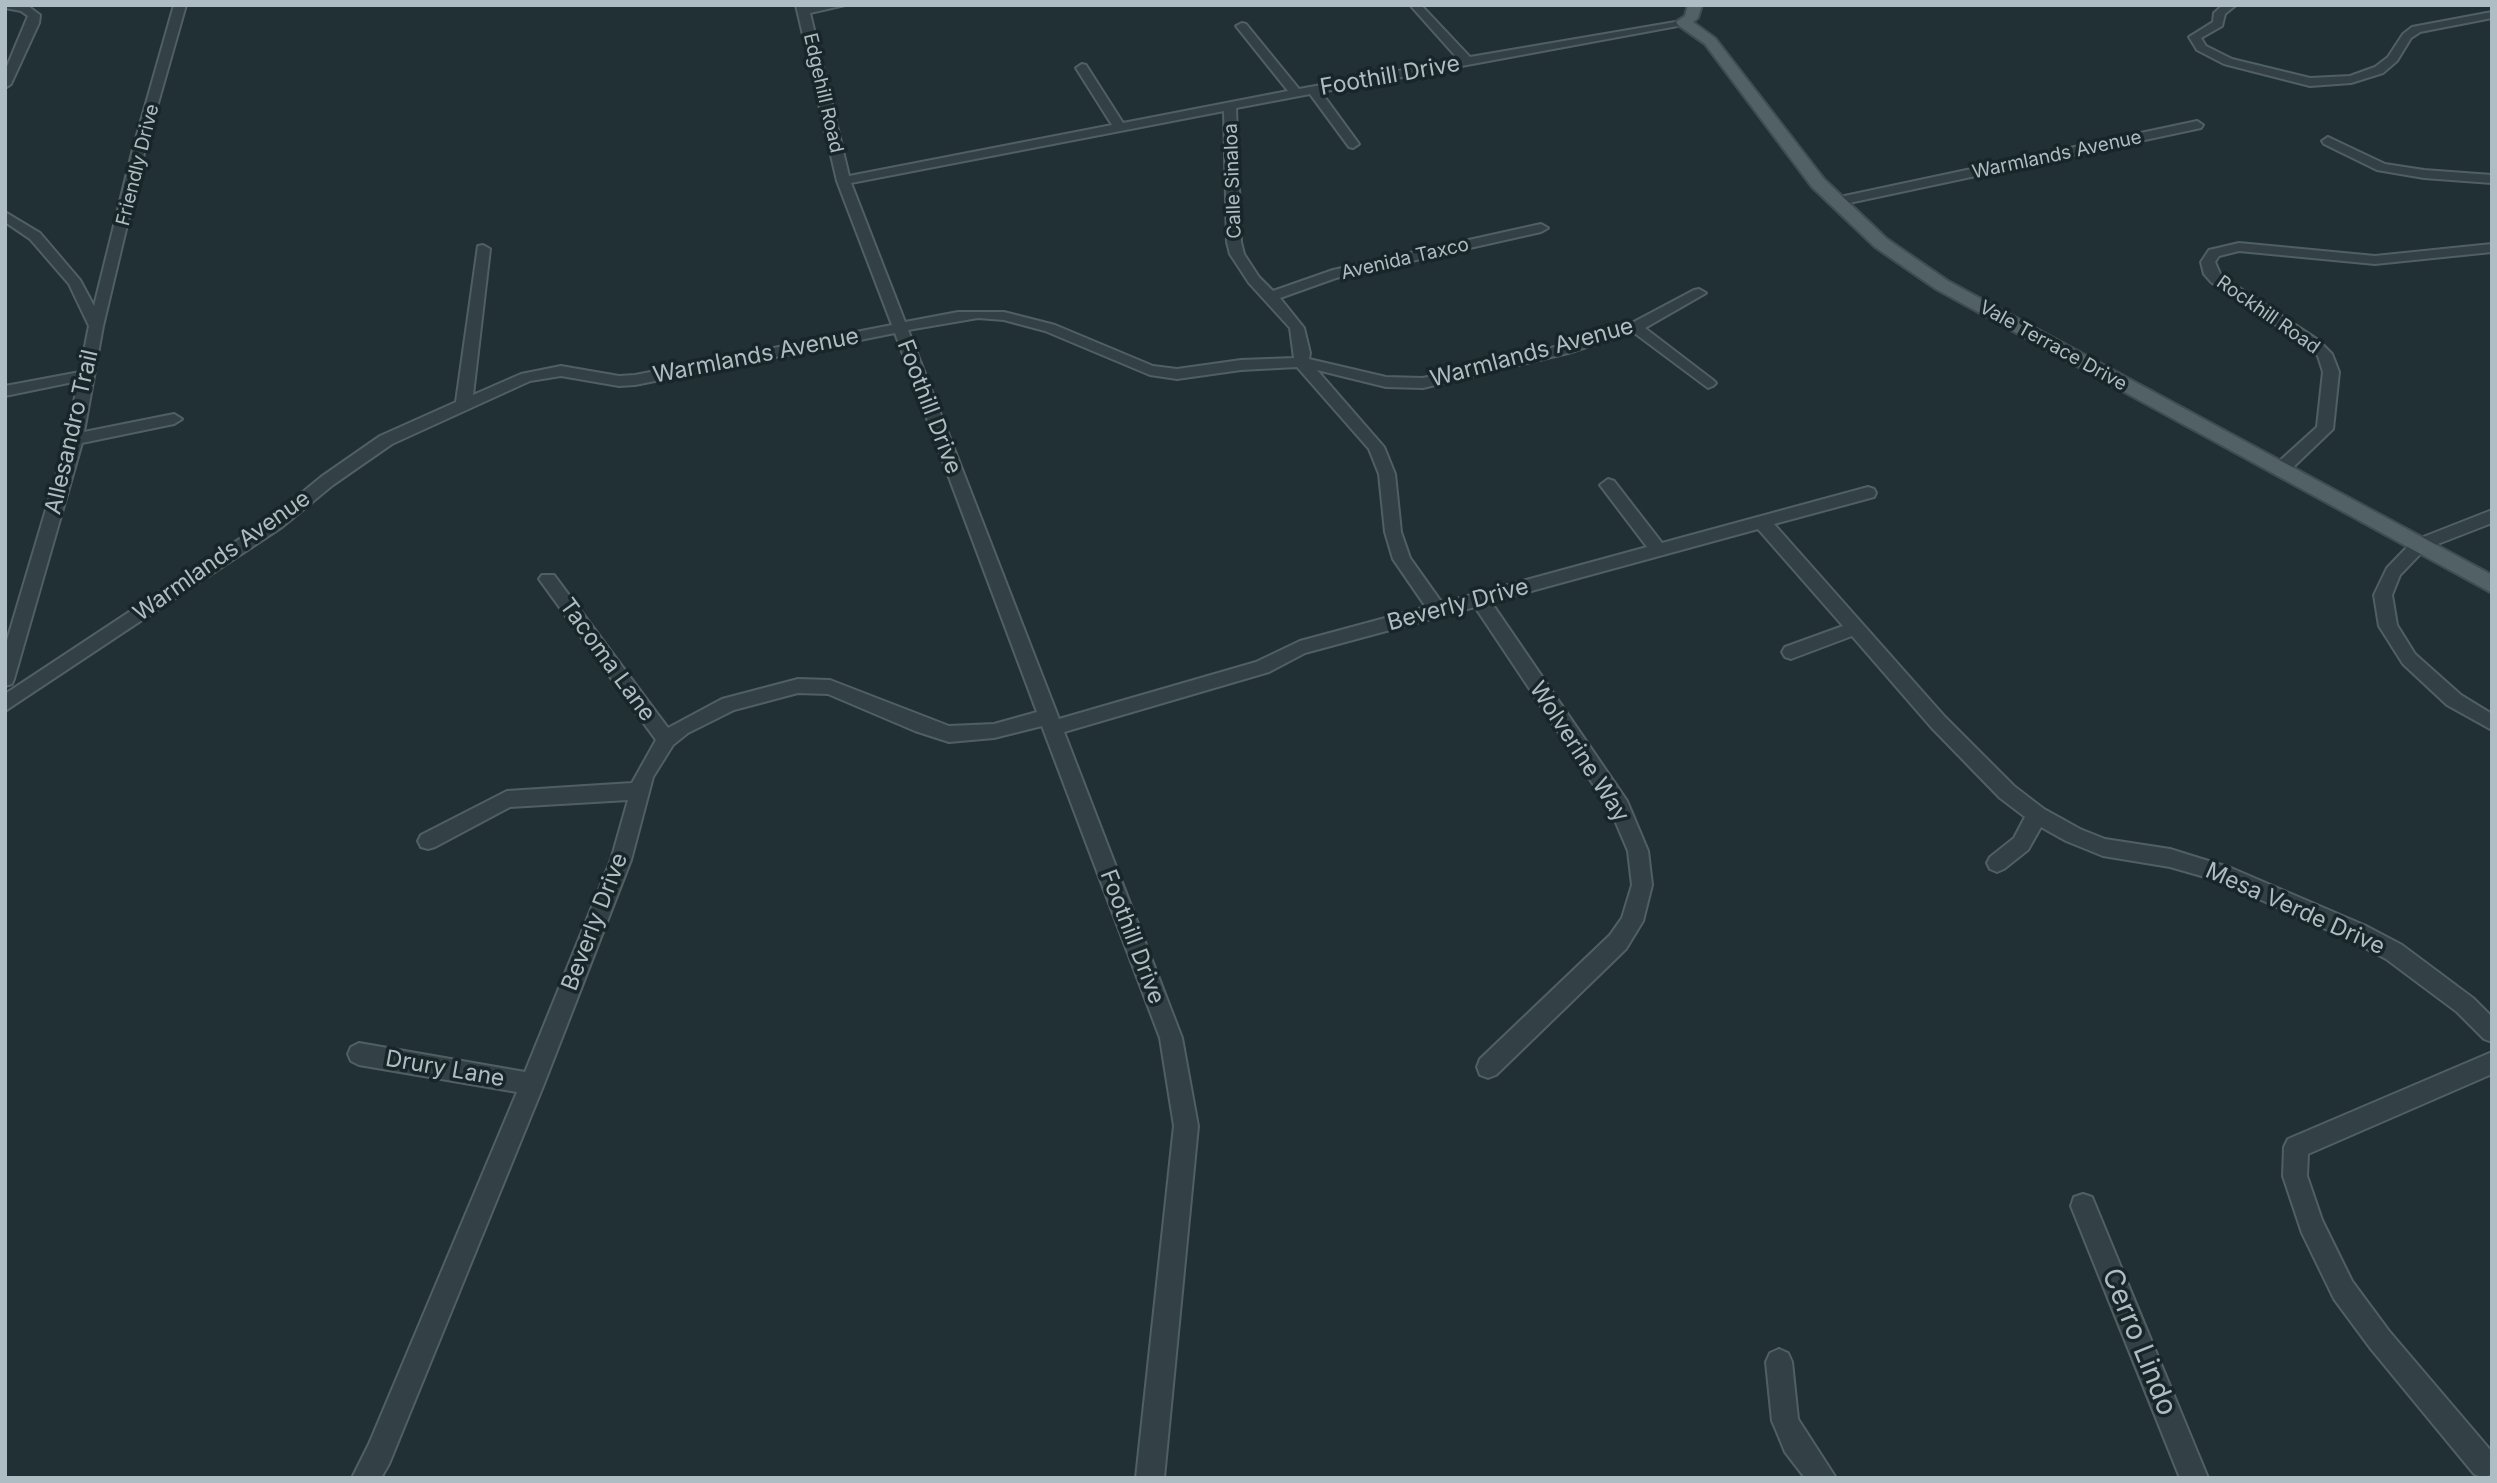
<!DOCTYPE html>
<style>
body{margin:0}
#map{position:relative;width:2497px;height:1483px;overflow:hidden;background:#203035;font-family:Inter,sans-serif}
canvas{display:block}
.frame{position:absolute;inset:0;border:7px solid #adbdc3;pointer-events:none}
</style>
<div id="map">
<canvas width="2497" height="1483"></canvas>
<div class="frame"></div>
</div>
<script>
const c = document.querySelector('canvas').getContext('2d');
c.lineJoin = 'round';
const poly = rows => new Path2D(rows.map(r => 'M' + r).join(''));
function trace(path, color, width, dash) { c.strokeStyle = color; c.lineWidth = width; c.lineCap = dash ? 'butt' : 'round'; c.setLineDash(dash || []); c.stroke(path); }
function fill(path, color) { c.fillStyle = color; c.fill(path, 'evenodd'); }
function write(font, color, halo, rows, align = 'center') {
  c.font = font + ' Inter,sans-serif'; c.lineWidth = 7; c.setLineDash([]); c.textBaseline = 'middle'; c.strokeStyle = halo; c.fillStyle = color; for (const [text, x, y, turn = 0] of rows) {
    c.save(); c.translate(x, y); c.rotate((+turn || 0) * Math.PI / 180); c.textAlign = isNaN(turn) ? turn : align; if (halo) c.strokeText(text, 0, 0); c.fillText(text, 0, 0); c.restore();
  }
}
const minor = poly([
 [5,5,28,6,40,15,39,23,11,84,5,88,5,71,28,16,21,11,5,8,5,5],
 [174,5,186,5,145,149,103,326,84,432,174,414,182,419,174,424,82,443,14,679,12,684,5,686,5,647,67,439,78,381,5,396,5,386,80,372,89,326,69,284,30,239,5,222,5,212,40,233,80,280,94,306,133,149,174,5],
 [796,5,845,5,810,13,849,176,1112,125,1076,68,1082,64,1086,65,1123,123,1288,91,1236,26,1242,23,1246,24,1299,89,1459,60,1410,5,1421,5,1470,57,1687,20,1687,24,1683,25,1321,92,1359,144,1353,148,1349,147,1310,94,1236,108,1241,242,1244,254,1259,277,1273,291,1333,270,1541,224,1548,228,1541,232,1336,278,1280,298,1304,328,1310,353,1309,359,1386,377,1423,378,1559,346,1630,324,1694,290,1699,289,1706,293,1645,328,1713,380,1716,383,1713,386,1708,388,1633,332,1568,353,1423,388,1386,387,1317,370,1384,447,1395,474,1401,532,1410,558,1442,603,1647,547,1600,485,1608,479,1614,481,1662,543,1868,487,1874,489,1876,493,1874,497,1774,524,1945,717,2014,786,2044,809,2080,829,2105,839,2170,849,2231,868,2366,926,2402,945,2473,998,2492,1017,2492,1042,2484,1039,2457,1012,2386,959,2350,940,2219,881,2170,867,2103,856,2066,841,2041,827,2028,850,2004,869,1997,872,1990,869,1987,863,1990,857,2014,838,2025,817,2000,798,1931,727,1852,636,1791,659,1785,657,1782,652,1785,647,1843,626,1758,529,1491,602,1627,801,1648,851,1652,885,1643,921,1626,949,1496,1075,1488,1078,1480,1075,1477,1067,1480,1059,1610,935,1622,918,1632,885,1628,851,1611,811,1475,607,1305,653,1269,672,1064,732,1182,1038,1198,1126,1164,1478,1136,1478,1174,1126,1160,1038,1042,726,994,738,949,742,915,731,828,694,798,693,734,710,688,733,673,745,653,777,631,860,544,1084,389,1464,381,1478,352,1478,369,1444,517,1092,359,1065,351,1061,348,1054,351,1047,359,1043,525,1072,611,860,628,800,510,807,435,847,428,849,421,847,418,841,421,835,507,791,632,783,656,740,542,583,539,579,542,575,554,575,668,728,722,699,798,679,830,680,949,726,994,724,1037,712,895,333,635,385,619,386,561,376,530,381,392,444,333,485,282,527,5,711,5,694,270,519,321,477,380,436,456,402,478,246,483,245,490,249,473,395,521,374,561,366,619,376,635,375,892,325,837,181,796,5],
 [1224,111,1227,242,1230,254,1249,283,1290,328,1294,358,1241,360,1177,369,1153,366,1055,325,1004,312,958,312,905,322,851,183,1224,111],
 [978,318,1004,320,1045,331,1150,375,1177,379,1241,370,1297,367,1369,449,1379,474,1385,532,1393,559,1426,607,1300,641,1256,662,1059,719,908,330,978,318],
 [2223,5,2236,5,2225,14,2222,26,2201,38,2206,46,2232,59,2310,78,2350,76,2375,67,2388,57,2403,34,2412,27,2492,12,2492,18,2420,32,2411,38,2397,61,2383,73,2351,83,2310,86,2224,64,2197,50,2189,37,2213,22,2214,13,2223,5],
 [2197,121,2203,125,2201,128,1835,206,1828,202,1835,198,2197,121],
 [2328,137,2385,164,2424,170,2492,175,2492,183,2424,178,2377,170,2324,144,2322,141,2328,137],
 [2239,243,2375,256,2492,244,2492,252,2375,264,2239,251,2219,256,2215,262,2221,276,2318,340,2332,354,2339,372,2333,429,2286,474,2280,475,2272,470,2274,466,2317,427,2323,372,2318,356,2308,346,2211,282,2204,274,2201,262,2209,250,2239,243],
 [2492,510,2492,523,2425,549,2400,575,2392,595,2397,625,2415,654,2461,695,2492,714,2492,730,2447,705,2403,664,2379,626,2374,595,2387,568,2413,541,2492,510],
 [2492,1052,2492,1074,2308,1154,2307,1176,2322,1220,2352,1281,2389,1331,2492,1452,2492,1474,2484,1478,2474,1474,2371,1349,2334,1299,2302,1233,2283,1176,2284,1147,2288,1139,2492,1052],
 [2083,1194,2092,1197,2208,1478,2180,1478,2071,1206,2074,1197,2083,1194],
 [1779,1349,1788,1353,1792,1362,1798,1419,1836,1478,1805,1478,1785,1452,1776,1430,1772,1421,1766,1362,1770,1353,1779,1349]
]);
const major = poly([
 [1688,5,1702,5,1698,18,1693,22,1715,38,1824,179,1887,239,1948,281,2492,575,2492,593,1936,289,1875,247,1812,187,1705,44,1678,25,1676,22,1685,16,1688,5]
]);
trace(minor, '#505f64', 4);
trace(major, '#3f4d52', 4);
fill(minor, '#334146');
fill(major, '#516166');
write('19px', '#adbdc3', '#18262a', [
 ["Edgehill Road",823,93,77],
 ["Warmlands Avenue",2057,155,-12],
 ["Friendly Drive",138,165,-76],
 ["Calle Sinaloa",1233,181,-92],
 ["Avenida Taxco",1405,259,-13],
 ["Rockhill Road",2268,315,35],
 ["Vale Terrace Drive",2053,346,29]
]);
write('23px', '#adbdc3', '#18262a', [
 ["Foothill Drive",1390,76,-10],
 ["Warmlands Avenue",1532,353,-15],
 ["Warmlands Avenue",756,356,-11],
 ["Foothill Drive",929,407,69],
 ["Allesandro Trail",72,432,-77],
 ["Warmlands Avenue",222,556,-35],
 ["Beverly Drive",1458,605,-15],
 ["Tacoma Lane",607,660,54],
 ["Wolverine Way",1579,752,57],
 ["Mesa Verde Drive",2295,909,24],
 ["Beverly Drive",595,922,-69],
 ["Foothill Drive",1132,937,69],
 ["Drury Lane",445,1069,10]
]);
write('28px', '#adbdc3', '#18262a', [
 ["Cerro Lindo",2139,1342,68]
]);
</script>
